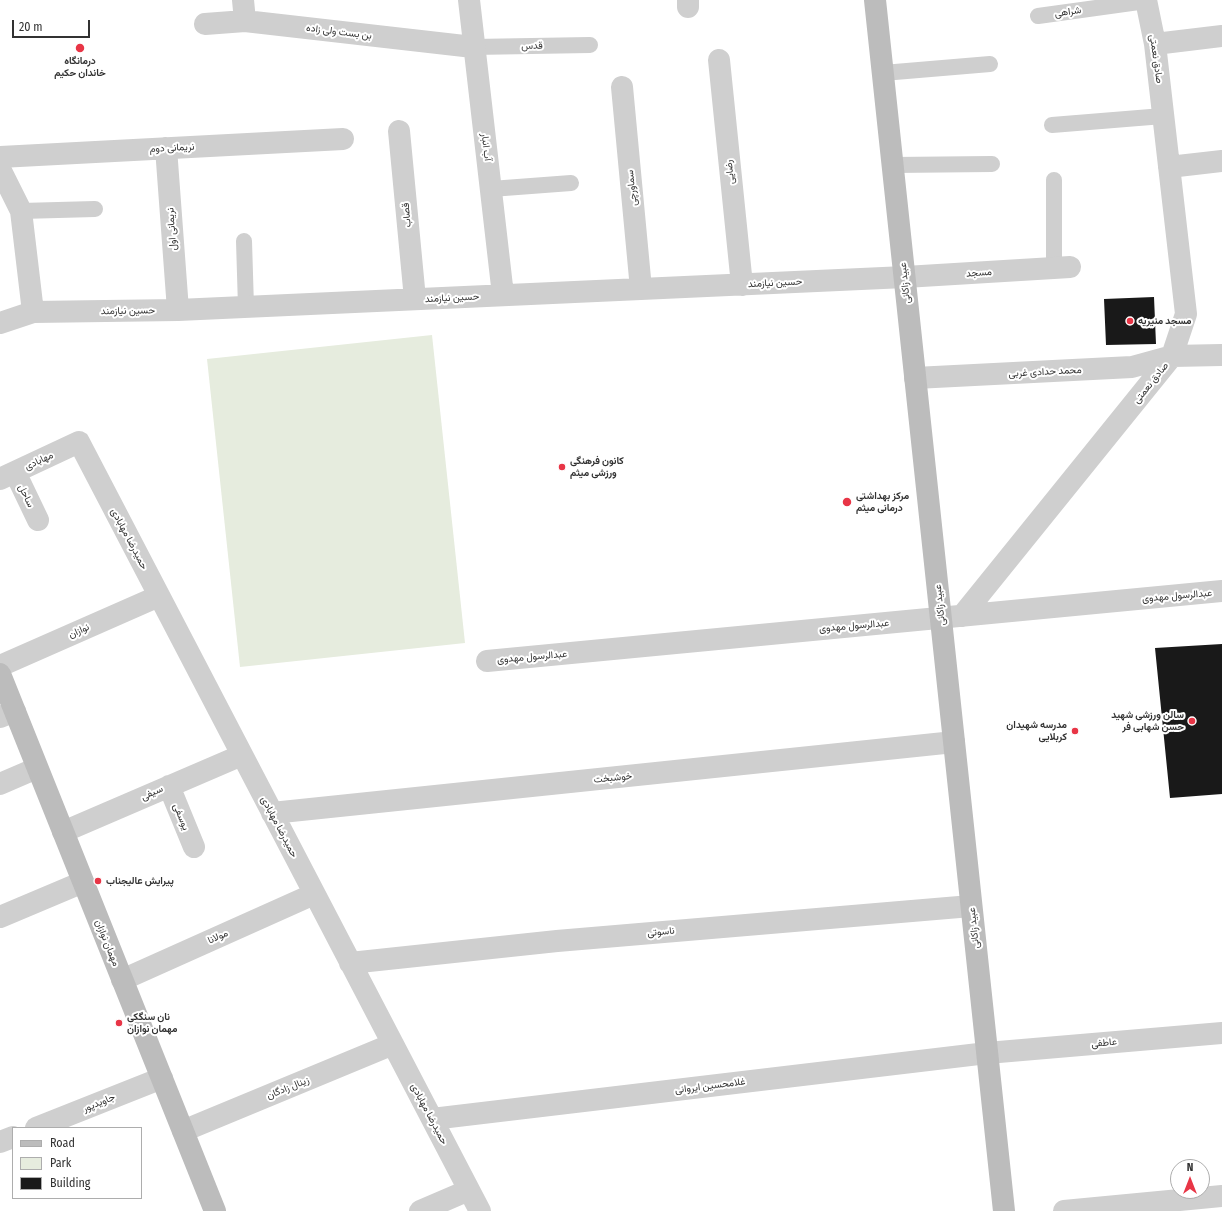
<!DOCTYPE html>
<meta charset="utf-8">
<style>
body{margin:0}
#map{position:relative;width:1222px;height:1211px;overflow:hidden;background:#fff;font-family:"Fira Sans Condensed",sans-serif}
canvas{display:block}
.legend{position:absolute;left:12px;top:1127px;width:130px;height:72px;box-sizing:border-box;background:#fff;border:1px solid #adadad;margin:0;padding:5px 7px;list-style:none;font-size:12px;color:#323232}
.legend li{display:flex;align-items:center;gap:8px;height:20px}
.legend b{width:20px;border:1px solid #adadad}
.north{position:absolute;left:1170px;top:1159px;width:40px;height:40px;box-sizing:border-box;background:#fff;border:1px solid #adadad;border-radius:50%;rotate:0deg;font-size:11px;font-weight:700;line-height:16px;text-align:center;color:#323232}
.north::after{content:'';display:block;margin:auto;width:14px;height:18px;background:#e83546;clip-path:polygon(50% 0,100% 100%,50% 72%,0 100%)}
.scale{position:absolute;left:12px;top:20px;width:78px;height:18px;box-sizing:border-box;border:2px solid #323232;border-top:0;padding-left:5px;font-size:12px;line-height:14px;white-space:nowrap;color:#323232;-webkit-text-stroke:3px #fff;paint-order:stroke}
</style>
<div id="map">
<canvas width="1222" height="1211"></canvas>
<ul class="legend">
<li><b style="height:5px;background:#bcbcbc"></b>Road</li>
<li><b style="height:11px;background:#e6ecde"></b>Park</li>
<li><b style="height:11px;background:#191919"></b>Building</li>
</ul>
<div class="north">N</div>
<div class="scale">20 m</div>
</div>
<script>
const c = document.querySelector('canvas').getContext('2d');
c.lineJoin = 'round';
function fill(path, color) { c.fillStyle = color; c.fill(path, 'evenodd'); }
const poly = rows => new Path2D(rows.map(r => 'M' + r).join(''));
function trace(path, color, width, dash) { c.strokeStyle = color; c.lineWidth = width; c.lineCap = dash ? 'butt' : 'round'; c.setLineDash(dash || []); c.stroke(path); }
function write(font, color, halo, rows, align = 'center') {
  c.font = font + ' "Fira Sans Condensed",Vazirmatn,sans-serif'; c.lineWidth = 4; c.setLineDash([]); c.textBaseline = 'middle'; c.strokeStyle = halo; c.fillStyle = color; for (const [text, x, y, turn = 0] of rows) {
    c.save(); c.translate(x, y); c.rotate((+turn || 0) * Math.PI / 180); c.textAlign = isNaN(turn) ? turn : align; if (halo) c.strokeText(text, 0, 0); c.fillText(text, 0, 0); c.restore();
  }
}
fill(poly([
 [432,335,465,643,240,667,207,359]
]), '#e6ecde');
fill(poly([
 [1154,297,1156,344,1106,345,1104,299],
 [1222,644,1222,794,1170,798,1155,648]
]), '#191919');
trace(poly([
 [1038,16,1146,1],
 [473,47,590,45],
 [883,73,990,64],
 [1052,125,1163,116],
 [893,165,992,164],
 [491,189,571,183],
 [21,211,95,209],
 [244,241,246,307],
 [1054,268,1054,180]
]), '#cfcfcf', 16);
trace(poly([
 [243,0,245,21],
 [469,0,503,295],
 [688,0,688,7],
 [205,24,245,21,473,47],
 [1155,44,1222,36],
 [719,60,742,285],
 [622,87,641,289],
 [399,131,415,299],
 [166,148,178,310],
 [0,157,343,139],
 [1169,167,1222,161],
 [0,169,21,211,33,312],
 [0,323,33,312,178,310,905,277,1070,267],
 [915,378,1132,367,1172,356,1222,355],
 [15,472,38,520],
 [0,479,79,442,480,1211],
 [962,616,1172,356,1186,314,1155,44,1146,0],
 [487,661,1222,591],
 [0,666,159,596],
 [0,717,15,711],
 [0,784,37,768],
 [169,786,194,847],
 [272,813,954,742],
 [63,832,242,755],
 [0,917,83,882],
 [350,963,557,941,971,906],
 [122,980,314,894],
 [432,1119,987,1053,1222,1033],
 [36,1128,162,1078],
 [183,1131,393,1044],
 [0,1142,13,1137],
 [420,1211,469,1190],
 [1064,1211,1222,1196]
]), '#cfcfcf', 22);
trace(poly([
 [875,0,1004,1211],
 [0,674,215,1211]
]), '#bcbcbc', 22);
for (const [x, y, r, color] of [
 [80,48,5,"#e83546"],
 [1130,321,4,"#e83546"],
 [562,467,4,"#e83546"],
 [847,502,5,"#e83546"],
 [1192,721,4,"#e83546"],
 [1075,731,4,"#e83546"],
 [98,881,4,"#e83546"],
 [119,1023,4,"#e83546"]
]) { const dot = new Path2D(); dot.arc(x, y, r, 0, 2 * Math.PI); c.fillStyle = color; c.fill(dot); trace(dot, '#fff', 1.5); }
write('10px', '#323232', '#fff', [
 ["شراهی",1068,12,-8],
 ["بن بست ولی زاده",339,32,7],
 ["قدس",532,46,-1],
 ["صادق نعمتی",1156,59,82],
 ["آب انبار",486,147,83],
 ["نریمانی دوم",172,148,-3],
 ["رضایی",730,172,-96],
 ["سماورچی",632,188,-96],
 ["قصاب",407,215,-95],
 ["نریمانی اول",172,229,-94],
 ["مسجد",979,273,-4],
 ["حسین نیازمند",775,283,-3],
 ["عبید زاکانی",905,283,-96],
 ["حسین نیازمند",452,298,-3],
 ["حسین نیازمند",128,311,-1],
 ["محمد حدادی غربی",1045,372,-3],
 ["صادق نعمتی",1151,383,-51],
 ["مهابادی",39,461,-25],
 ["ساحل",26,496,64],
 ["حمیدرضا مهابادی",129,539,62],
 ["عبدالرسول مهدوی",1177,596,-5],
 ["عبید زاکانی",940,605,-96],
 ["عبدالرسول مهدوی",854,626,-5],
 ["نوازان",79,631,-24],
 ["عبدالرسول مهدوی",532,657,-5],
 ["خوشبخت",613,778,-6],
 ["سیفی",152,793,-24],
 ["یوسفی",181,817,68],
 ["حمیدرضا مهابادی",279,827,62],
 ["عبید زاکانی",974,928,-96],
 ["ناسوتی",661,932,-5],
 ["مولانا",218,937,-24],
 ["مهمان نوازان",107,943,68],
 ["عاطفی",1104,1043,-5],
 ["غلامحسین ایروانی",710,1086,-7],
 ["زینال زادگان",288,1088,-22],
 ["جاویدپور",99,1103,-22],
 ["حمیدرضا مهابادی",429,1114,62]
]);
write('bold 10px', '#323232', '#fff', [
 ["درمانگاه",80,61,"center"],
 ["خاندان حکیم",80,73,"center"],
 ["مسجد منیریه",1138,321],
 ["کانون فرهنگی",570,461],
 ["ورزشی میثم",570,473],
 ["مرکز بهداشتی",856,496],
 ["درمانی میثم",856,508],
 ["سالن ورزشی شهید",1184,715,"right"],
 ["حسن شهابی فر",1184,727,"right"],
 ["مدرسه شهیدان",1067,725,"right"],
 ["کربلایی",1067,737,"right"],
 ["پیرایش عالیجناب",106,881],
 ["نان سنگکی",127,1017],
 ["مهمان‌ نوازان",127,1029]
], 'left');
</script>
